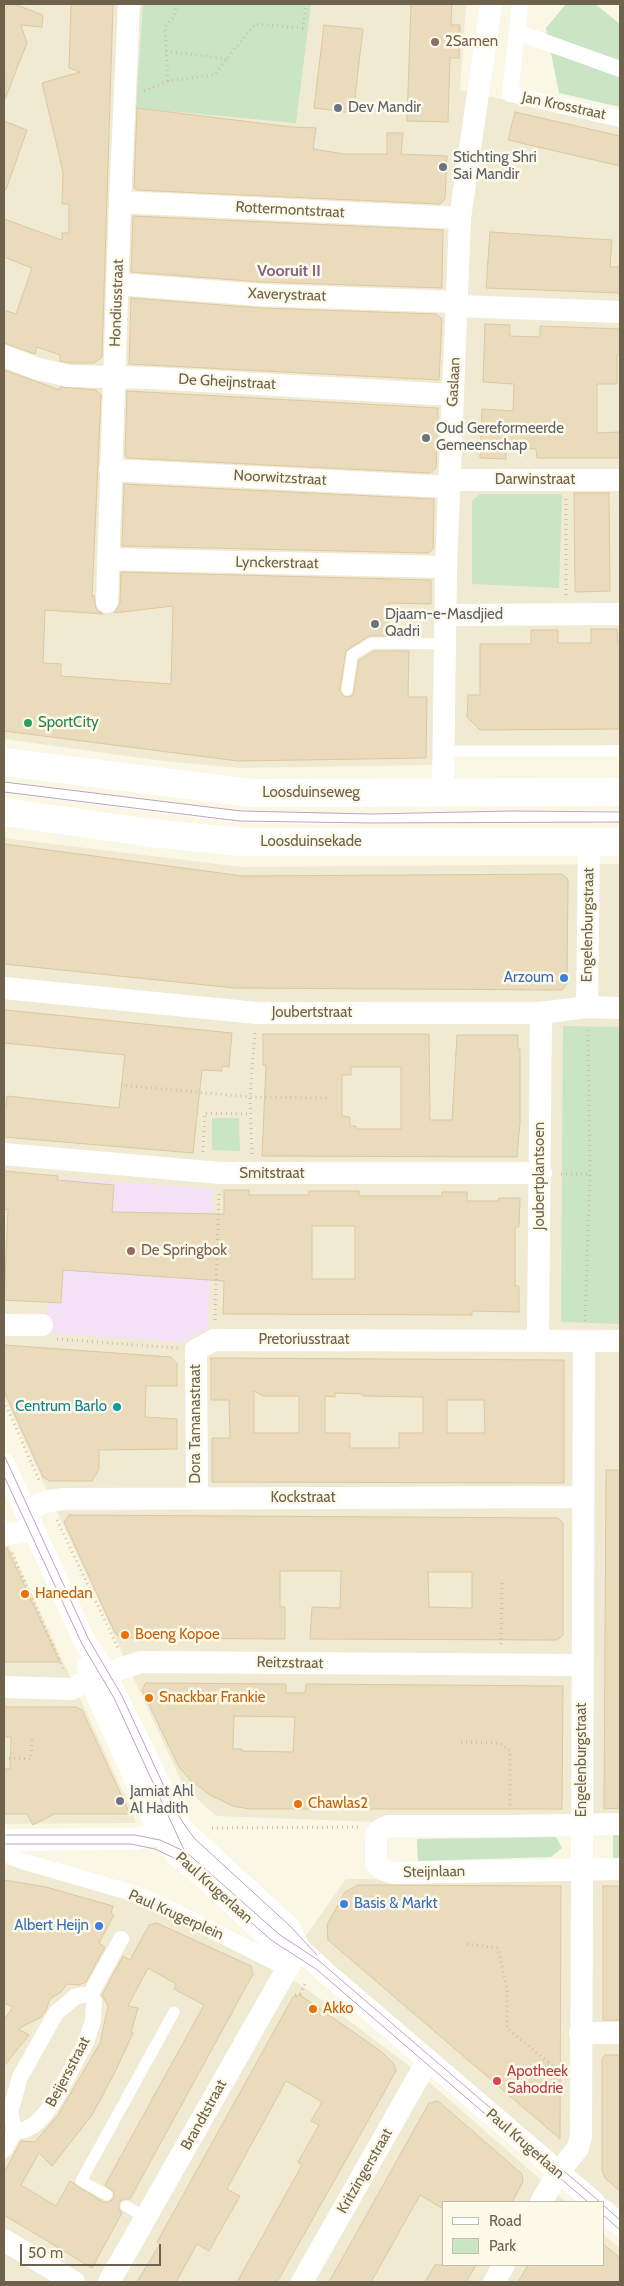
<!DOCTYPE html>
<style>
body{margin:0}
#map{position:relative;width:624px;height:2286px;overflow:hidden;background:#faf7e4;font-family:Cabin,sans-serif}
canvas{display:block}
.frame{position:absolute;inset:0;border:5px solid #6f624c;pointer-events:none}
.legend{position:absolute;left:442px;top:2201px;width:162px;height:65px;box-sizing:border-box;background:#fdfaea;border:1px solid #c4bdab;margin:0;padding:6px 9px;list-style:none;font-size:15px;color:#6f624c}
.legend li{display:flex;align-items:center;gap:10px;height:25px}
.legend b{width:25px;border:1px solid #c4bdab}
.scale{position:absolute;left:20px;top:2244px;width:141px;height:22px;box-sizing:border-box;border:2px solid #6f624c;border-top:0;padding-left:6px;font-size:15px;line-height:18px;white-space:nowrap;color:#6f624c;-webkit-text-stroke:4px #fdfaea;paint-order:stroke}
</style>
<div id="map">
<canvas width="624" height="2286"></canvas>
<div class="frame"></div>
<ul class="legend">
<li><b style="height:6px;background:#fff"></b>Road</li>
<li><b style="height:14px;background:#c9e5c4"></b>Park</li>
</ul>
<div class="scale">50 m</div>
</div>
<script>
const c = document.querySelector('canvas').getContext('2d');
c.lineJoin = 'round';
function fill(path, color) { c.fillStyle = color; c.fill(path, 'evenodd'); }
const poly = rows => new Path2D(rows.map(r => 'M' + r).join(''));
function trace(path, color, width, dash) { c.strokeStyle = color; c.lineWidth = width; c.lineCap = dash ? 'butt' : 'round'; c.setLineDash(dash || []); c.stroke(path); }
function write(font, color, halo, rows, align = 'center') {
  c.font = font + ' Cabin,sans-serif'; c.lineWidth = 5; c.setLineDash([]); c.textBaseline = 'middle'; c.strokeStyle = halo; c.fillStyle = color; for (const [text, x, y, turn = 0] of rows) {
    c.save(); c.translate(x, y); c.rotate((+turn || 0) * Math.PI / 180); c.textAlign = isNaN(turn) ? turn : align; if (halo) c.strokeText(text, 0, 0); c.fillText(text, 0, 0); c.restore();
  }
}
fill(poly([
 [4,4,466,4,460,90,620,126,620,745,434,747,432,765,239,768,163,761,4,739],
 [4,838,242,867,620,864,620,1818,374,1822,216,1816,184,1787,4,1397],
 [4,1534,132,1811,136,1823,4,1824],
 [4,1864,101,1887,167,1912,303,1986,420,2074,566,2202,443,2202,443,2265,603,2265,603,2234,620,2249,620,2282,4,2282],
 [620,1878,620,2214,322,1960,305,1937,346,1879]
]), '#f0ead3');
fill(poly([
 [61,1178,213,1189,208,1329,183,1342,45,1333,52,1234]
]), '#f4e1f6');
fill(poly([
 [143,4,311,4,296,123,136,108],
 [566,4,595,4,620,24,620,107,559,93,546,28],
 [480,494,562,494,559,588,472,584,472,501],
 [563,1026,620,1027,620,1324,561,1322],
 [212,1118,239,1118,240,1151,212,1150],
 [613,1832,620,1832,620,1863,613,1863],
 [556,1837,562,1848,551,1857,418,1861,417,1839]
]), '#c9e5c4');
const building = poly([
 [4,4,14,4,43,15,42,27,21,25,27,43,5,99,4,4],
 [71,4,113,4,102,357,94,363,71,363,60,361,60,355,37,347,35,354,4,343,4,310,16,314,32,268,4,257,4,219,62,240,62,233,69,233,69,204,62,204,63,172,42,83,80,72,69,68,71,4],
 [411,4,452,4,451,25,460,25,459,58,450,58,448,122,407,121,411,4],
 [324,25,363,29,353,113,314,108,324,25],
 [137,108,292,127,316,128,313,149,344,154,387,154,387,133,403,133,401,154,447,156,445,199,440,204,136,190,134,187,137,108],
 [515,112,620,136,620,166,508,140,515,112],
 [4,121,27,130,6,190,4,189,4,121],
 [133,216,443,230,442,288,262,282,131,272,133,216],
 [490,232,612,240,610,267,620,267,620,293,486,288,490,232],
 [131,298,260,308,436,314,442,319,439,380,129,364,131,298],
 [485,324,510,325,510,336,540,337,540,326,620,329,620,355,617,355,617,384,597,384,597,433,620,432,620,458,537,458,536,449,506,448,506,459,480,458,482,409,513,411,514,384,483,382,485,324],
 [4,370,60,390,60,387,96,390,101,395,92,597,94,595,96,609,103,614,45,610,43,663,61,664,61,676,171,684,173,606,114,613,120,603,121,572,431,580,431,604,389,603,388,636,369,636,346,651,340,689,343,696,349,697,353,695,359,660,374,651,409,651,408,697,427,697,426,758,238,761,4,731,4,370],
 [127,391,438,408,436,468,430,473,127,458,125,455,127,391],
 [124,484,434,499,433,549,428,553,122,546,124,484],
 [574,493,609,493,610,591,575,592,574,493],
 [591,629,617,629,618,643,620,643,620,729,480,730,467,717,468,695,480,695,480,644,531,644,531,630,558,630,558,643,591,643,591,629],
 [4,844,243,876,562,874,568,879,567,984,562,990,234,988,4,964,4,844],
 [6,1010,232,1033,229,1067,222,1066,222,1071,202,1070,193,1153,4,1137,4,1107,6,1107,7,1096,119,1108,125,1055,4,1043,4,1012,6,1010],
 [263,1034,429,1034,430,1120,452,1120,457,1035,518,1035,518,1049,520,1049,520,1122,517,1157,262,1156,266,1065,263,1065,263,1034],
 [351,1067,401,1067,401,1129,356,1129,356,1126,350,1126,350,1117,342,1116,342,1075,351,1075,351,1067],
 [4,1171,58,1176,57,1180,114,1185,112,1212,224,1214,224,1190,249,1190,249,1195,309,1195,309,1191,359,1191,359,1196,442,1196,442,1192,467,1192,467,1201,498,1201,499,1198,520,1198,519,1227,515,1227,515,1286,519,1286,519,1312,472,1311,472,1315,223,1314,224,1281,63,1270,61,1303,4,1300,8,1210,4,1209,4,1171],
 [312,1226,355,1226,355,1279,312,1279,312,1226],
 [4,1345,171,1357,177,1364,177,1386,146,1386,145,1417,177,1419,177,1449,99,1450,99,1469,92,1481,50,1481,43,1477,4,1391,4,1345],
 [211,1358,564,1360,564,1483,212,1482,212,1438,230,1438,229,1400,211,1400,211,1358],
 [254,1391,263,1396,299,1396,299,1433,254,1433,254,1391],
 [335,1393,363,1394,363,1396,423,1397,423,1433,399,1433,399,1448,350,1448,350,1433,325,1433,325,1396,335,1397,335,1393],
 [447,1400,484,1400,485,1433,447,1433,447,1400],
 [606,1470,620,1470,620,1808,604,1809,606,1470],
 [69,1515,558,1518,563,1523,563,1635,557,1640,310,1639,312,1607,340,1608,341,1571,280,1571,280,1607,285,1607,285,1639,122,1638,115,1633,64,1522,69,1515],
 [428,1572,472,1572,472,1608,429,1607,428,1572],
 [4,1548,7,1548,60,1662,4,1662,4,1548],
 [146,1683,286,1684,286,1693,305,1693,306,1684,563,1686,562,1809,249,1809,233,1806,210,1795,190,1780,179,1767,142,1690,146,1683],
 [234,1716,295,1717,293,1752,242,1751,242,1749,233,1749,234,1716],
 [4,1707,76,1707,82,1710,130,1814,54,1814,33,1825,27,1814,4,1814,4,1769,10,1769,11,1737,4,1737,4,1707],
 [4,1880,46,1887,113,1906,111,1913,114,1915,99,1943,105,1947,86,1982,79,1985,67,1984,61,1992,50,1999,46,2010,41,2017,18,2029,29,2035,4,2066,4,2020,13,2007,4,2003,4,1880],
 [358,1885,561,1886,560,2139,328,1940,327,1925,345,1892,358,1885],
 [603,1886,620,1886,620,2020,603,2020,603,1886],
 [157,1923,251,1966,253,1974,130,2199,123,2199,119,2203,119,2209,122,2213,92,2268,4,2215,4,2173,21,2141,35,2142,58,2115,100,2043,108,2006,102,1995,123,1956,130,1960,149,1925,157,1923],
 [148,1968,176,1984,174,1989,204,2005,105,2185,114,2192,113,2199,108,2202,103,2202,70,2181,56,2206,21,2185,39,2153,52,2166,92,2115,115,2072,133,2033,131,2032,138,2008,128,2006,148,1968],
 [300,1995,382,2052,394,2064,396,2071,280,2277,276,2282,237,2282,302,2165,298,2162,319,2125,311,2121,322,2102,286,2081,227,2189,240,2196,209,2251,197,2244,176,2282,137,2282,160,2244,157,2242,293,1997,300,1995],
 [605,2055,620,2055,620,2191,605,2178,602,2171,602,2058,605,2055],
 [438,2101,522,2174,523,2182,512,2202,443,2202,443,2209,420,2195,371,2282,329,2282,429,2103,438,2101],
 [603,2244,620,2258,620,2282,518,2282,528,2265,603,2265,603,2244],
 [435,2265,476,2265,466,2282,425,2282,435,2265]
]);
fill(building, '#eadbbc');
trace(building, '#ddc8a0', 1);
trace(poly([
 [166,51,227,59],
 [168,81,165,27,174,17,177,4],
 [144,91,168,81,214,75,255,24,303,28,306,4],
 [566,499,566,595],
 [121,1085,250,1097,330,1098],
 [203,1152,205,1113,250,1114],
 [252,1154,250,1097,255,1033],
 [561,1174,590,1174],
 [215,1320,219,1192],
 [585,1321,590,1174,588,1028],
 [57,1339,178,1348],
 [4,1401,40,1482],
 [57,1520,119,1650],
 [12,1553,63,1668],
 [501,1644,502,1582],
 [461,1742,500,1743,510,1751,510,1806],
 [4,1758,31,1759,32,1736],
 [212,1828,358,1827],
 [467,1944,498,1948,507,1989,507,2028,560,2072],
 [295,1995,300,1994,306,1982]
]), '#d1c0a2', 3, [1, 4]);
trace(poly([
 [347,690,352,655,372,643,445,644],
 [444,751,620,751],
 [4,787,230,816,254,817,318,819,620,816],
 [107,2195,81,2181,174,2012],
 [126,2206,146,2218]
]), '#fff', 11);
trace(poly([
 [520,4,510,94,620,119],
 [517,32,620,69],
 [4,1853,22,1861,132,1893,170,1909,287,1968],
 [82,1995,90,1995,94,2002,93,2021,86,2042,57,2096,45,2114,34,2125,24,2130,15,2131,10,2112,20,2077,56,2013,75,1997,82,1995],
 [90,1995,121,1939],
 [4,2150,15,2131]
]), '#fff', 16);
trace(poly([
 [120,202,460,218],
 [117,284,261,295,457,302],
 [457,306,620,312],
 [4,356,38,369,69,376,151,378,453,395],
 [110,470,449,487],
 [449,480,620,480],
 [108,559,446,567],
 [107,602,120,202,129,4],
 [446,615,620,614],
 [443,792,446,567,460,218,491,4],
 [4,988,257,1013,541,1013,587,1007,620,1008],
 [587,1007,589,843],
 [4,1154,220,1173,541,1173],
 [4,1325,42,1325],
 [538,1340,541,1013],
 [4,1464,84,1640,106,1674,180,1827,289,1927,299,1948,326,1973,594,2202],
 [197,1498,196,1350,214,1340,620,1341],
 [25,1511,48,1501,63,1499,583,1497],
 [4,1535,34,1530],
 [88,1666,90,1679,148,1808,161,1833,177,1856,200,1874,273,1942,299,1948],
 [4,1687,72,1689,90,1679,141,1662,581,1665],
 [620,1824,510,1826,388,1826,380,1830,376,1836,376,1864,384,1870,394,1873,620,1869],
 [4,1840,135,1839,174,1830],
 [580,2033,620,2033],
 [541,2202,561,2169,578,2148,581,2136,584,1341],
 [603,2210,620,2225],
 [4,2240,74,2282],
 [109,2282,299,1948],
 [302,2282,428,2060],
 [494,2282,504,2265]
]), '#fff', 22);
trace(poly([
 [4,762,252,793,620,792],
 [4,812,151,833,241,842,620,842]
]), '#fff', 28);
trace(poly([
 [4,782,241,811,371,814,511,811,620,812],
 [4,792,239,821,370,823,620,822],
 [4,1455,88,1638,122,1696,175,1810,186,1827,195,1839,290,1926,317,1955],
 [4,1476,82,1644,114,1698,185,1852],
 [4,1835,135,1835,160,1840,186,1852,280,1935,318,1960,600,2202],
 [4,1844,131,1844,155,1849,176,1859,197,1874,271,1940,316,1969,588,2202],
 [603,2205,620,2220],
 [603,2215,620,2230]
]), '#bca4c2', 1);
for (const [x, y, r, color] of [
 [435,42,5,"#8d6e63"],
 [338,108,5,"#6b7280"],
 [443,167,5,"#6b7280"],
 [426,438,5,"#6b7280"],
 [375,624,5,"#6b7280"],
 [28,723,5,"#2e9e5b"],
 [564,978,5,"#3f7fe0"],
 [131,1251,5,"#8d6e63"],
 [117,1407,5,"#0f9aa8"],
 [25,1594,5,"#e8710a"],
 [125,1635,5,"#e8710a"],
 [149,1698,5,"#e8710a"],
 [120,1801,5,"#6b7280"],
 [298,1804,5,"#e8710a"],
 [344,1904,5,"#3f7fe0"],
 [99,1926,5,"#3f7fe0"],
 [313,2009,5,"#e8710a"],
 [497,2081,5,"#e0444e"]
]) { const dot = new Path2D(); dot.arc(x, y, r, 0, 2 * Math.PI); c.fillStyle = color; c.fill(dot); trace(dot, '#fdfaea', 2); }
write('15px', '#785e54', '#fdfaea', [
 ["2Samen",445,42],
 ["De Springbok",141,1251]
], 'left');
write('15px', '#6f624c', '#fdfaea', [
 ["Jan Krosstraat",564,106,12],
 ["Rottermontstraat",290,210,3],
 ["Xaverystraat",287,295,2],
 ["Hondiusstraat",117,303,-88],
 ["De Gheijnstraat",227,382,3],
 ["Gaslaan",454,382,-87],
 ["Noorwitzstraat",280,478,3],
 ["Darwinstraat",535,480],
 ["Lynckerstraat",277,563,1],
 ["Loosduinseweg",311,793],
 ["Loosduinsekade",311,842],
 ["Engelenburgstraat",588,925,-89],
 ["Joubertstraat",312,1013],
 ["Smitstraat",272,1174],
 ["Joubertplantsoen",540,1176,-90],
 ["Pretoriusstraat",304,1340],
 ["Dora Tamanastraat",196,1424,-90],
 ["Kockstraat",303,1498],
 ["Reitzstraat",290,1663,1],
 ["Engelenburgstraat",582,1760,-90],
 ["Steijnlaan",434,1872,-1],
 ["Paul Krugerlaan",214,1888,42],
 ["Paul Krugerplein",176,1915,24],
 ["Beijersstraat",68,2072,-62],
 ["Brandtstraat",204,2115,-61],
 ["Paul Krugerlaan",525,2144,41],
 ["Kritzingerstraat",365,2171,-60]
]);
write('15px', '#5b616d', '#fdfaea', [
 ["Dev Mandir",348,108],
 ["Stichting Shri",453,158],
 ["Sai Mandir",453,175],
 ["Oud Gereformeerde",436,429],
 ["Gemeenschap",436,446],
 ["Djaam-e-Masdjied",385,615],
 ["Qadri",385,632],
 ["Jamiat Ahl",130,1792],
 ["Al Hadith",130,1809]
], 'left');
write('15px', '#27864d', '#fdfaea', [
 ["SportCity",38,723]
], 'left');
write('15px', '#366cbe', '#fdfaea', [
 ["Arzoum",554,978],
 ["Basis & Markt",354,1904,"left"],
 ["Albert Heijn",89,1926]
], 'right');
write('15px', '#0d838f', '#fdfaea', [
 ["Centrum Barlo",107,1407]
], 'right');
write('15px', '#c56008', '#fdfaea', [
 ["Hanedan",35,1594],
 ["Boeng Kopoe",135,1635],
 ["Snackbar Frankie",159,1698],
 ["Chawlas2",308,1804],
 ["Akko",323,2009]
], 'left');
write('15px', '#be3a42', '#fdfaea', [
 ["Apotheek",507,2072],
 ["Sahodrie",507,2089]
], 'left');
write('bold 16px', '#89648c', '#fdfaea', [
 ["Vooruit II",289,271]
]);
</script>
